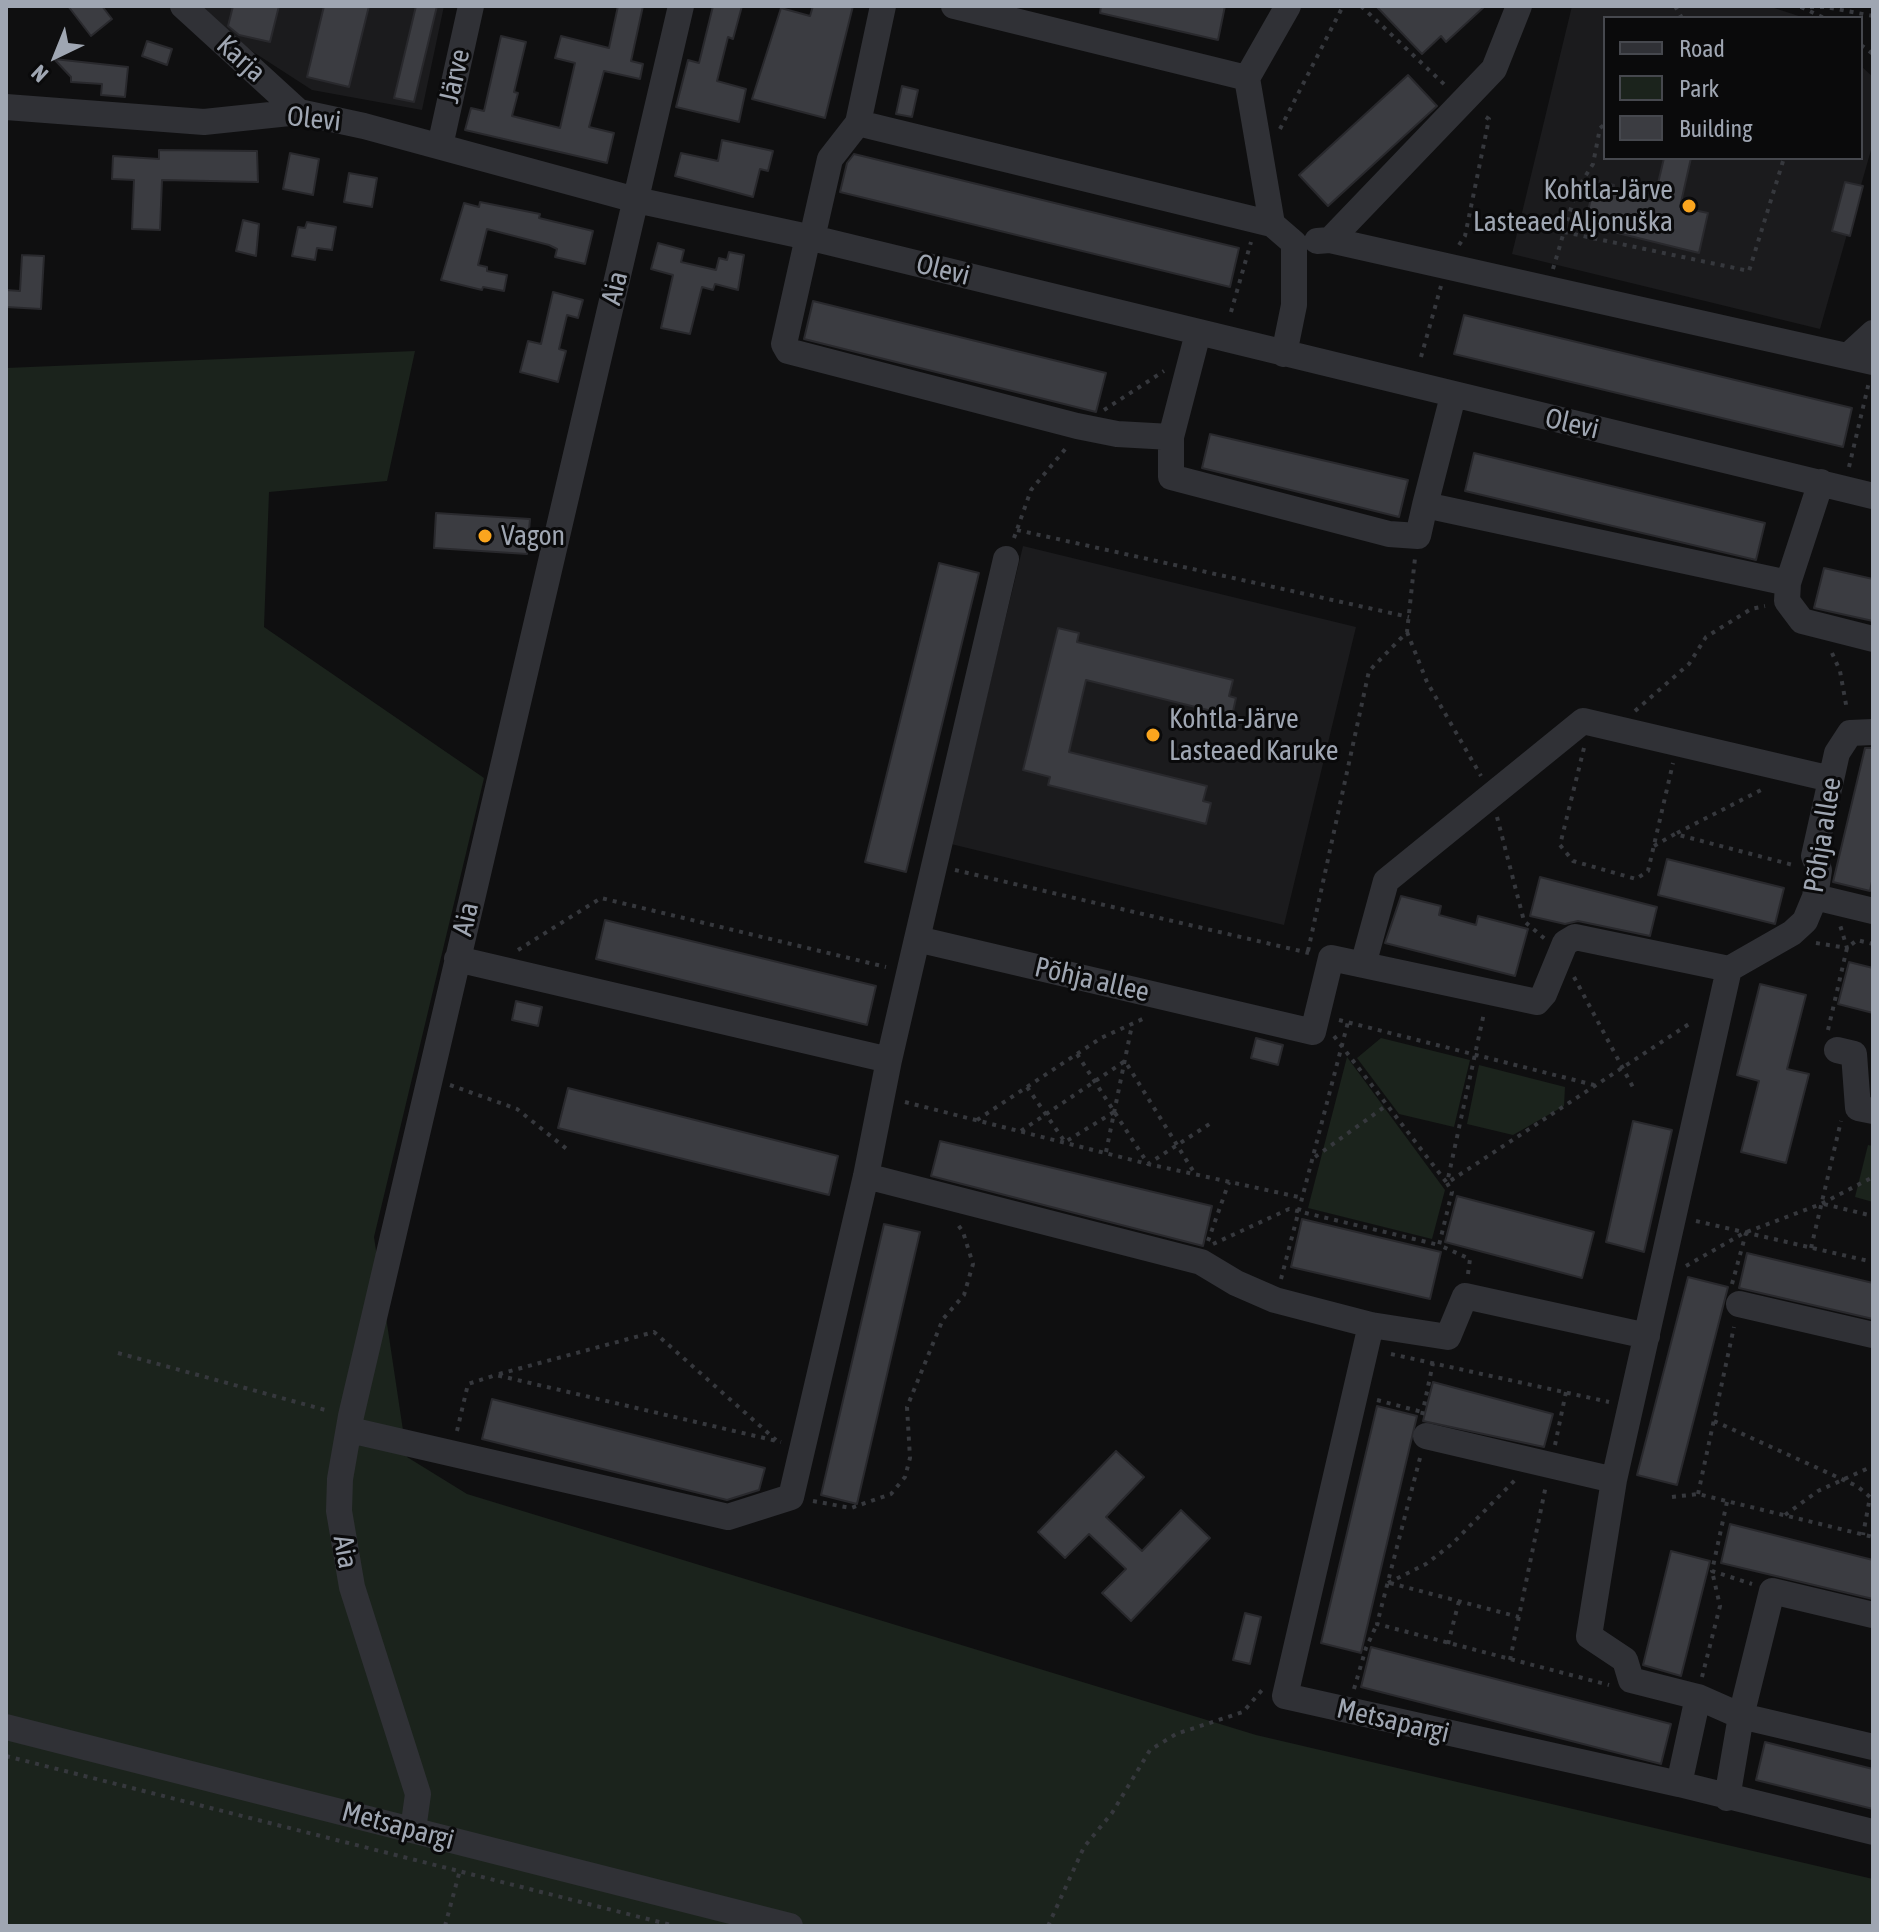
<!DOCTYPE html>
<meta charset="utf-8">
<style>
body{margin:0}
#map{position:relative;width:1879px;height:1932px;overflow:hidden;background:#0f0f10;font-family:"Asap Condensed",sans-serif}
canvas{display:block}
.frame{position:absolute;inset:0;border:8px solid #9fa6b2;pointer-events:none}
.legend{position:absolute;left:1603px;top:16px;width:260px;height:144px;box-sizing:border-box;background:#0a0a0b;border:2px solid #46484e;margin:0;padding:10px 14px;list-style:none;font-size:24px;color:#9fa6b2}
.legend li{display:flex;align-items:center;gap:16px;height:40px}
.legend b{width:40px;border:2px solid #46484e}
.north{position:absolute;left:16px;top:16px;width:80px;height:80px;-webkit-text-stroke:6px #0a0a0b;paint-order:stroke;rotate:223deg;font-size:22px;font-weight:700;line-height:32px;text-align:center;color:#9fa6b2}
.north::after{content:'';display:block;margin:auto;width:28px;height:36px;background:#9fa6b2;clip-path:polygon(50% 0,100% 100%,50% 72%,0 100%)}
</style>
<div id="map">
<canvas width="1879" height="1932"></canvas>
<div class="frame"></div>
<ul class="legend">
<li><b style="height:10px;background:#303136"></b>Road</li>
<li><b style="height:22px;background:#1b231c"></b>Park</li>
<li><b style="height:22px;background:#3b3c41"></b>Building</li>
</ul>
<div class="north">N</div>
</div>
<script>
const c = document.querySelector('canvas').getContext('2d');
c.lineJoin = 'round';
function fill(path, color) { c.fillStyle = color; c.fill(path, 'evenodd'); }
const poly = rows => new Path2D(rows.map(r => 'M' + r).join(''));
function trace(path, color, width, dash) { c.strokeStyle = color; c.lineWidth = width; c.lineCap = dash ? 'butt' : 'round'; c.setLineDash(dash || []); c.stroke(path); }
function write(font, color, halo, rows, align = 'center') {
  c.font = font + ' "Asap Condensed",sans-serif'; c.lineWidth = 6; c.setLineDash([]); c.textBaseline = 'middle'; c.strokeStyle = halo; c.fillStyle = color; for (const [text, x, y, turn = 0] of rows) {
    c.save(); c.translate(x, y); c.rotate((+turn || 0) * Math.PI / 180); c.textAlign = isNaN(turn) ? turn : align; if (halo) c.strokeText(text, 0, 0); c.fillText(text, 0, 0); c.restore();
  }
}
fill(poly([
 [198,6,444,6,422,110,312,90,230,37],
 [1572,6,1768,6,1805,18,1605,18,1605,158,1861,158,1861,66,1873,77,1873,143,1820,329,1512,254],
 [1023,546,1356,627,1284,925,951,844]
]), '#1b1b1d');
fill(poly([
 [415,351,387,481,269,492,264,627,484,778,374,1237,407,1457,467,1494,1256,1735,1873,1879,1873,1926,6,1926,6,368],
 [1381,1038,1470,1060,1454,1127,1399,1114,1357,1058],
 [1347,1057,1445,1190,1432,1239,1308,1208],
 [1479,1065,1565,1087,1564,1106,1513,1135,1467,1124],
 [1868,1145,1873,1146,1873,1202,1855,1197]
]), '#1b231c');
const building = poly([
 [68,6,102,6,112,19,91,36,68,6],
 [233,6,279,6,270,42,239,35,228,26,233,6],
 [324,6,369,6,349,87,307,77,324,6],
 [416,6,437,6,414,102,394,98,416,6],
 [618,6,643,6,631,61,643,64,640,79,604,71,589,127,614,133,607,163,465,130,471,108,484,111,501,36,526,42,514,92,518,93,512,116,560,128,575,63,555,58,561,36,609,48,618,6],
 [713,6,742,6,733,39,728,37,717,81,746,89,739,122,676,107,688,60,699,63,713,6],
 [813,6,853,6,825,118,752,99,781,8,810,16,813,6],
 [1101,6,1225,6,1218,40,1100,13,1101,6],
 [1376,6,1485,6,1446,42,1441,36,1422,54,1376,6],
 [147,41,172,49,167,65,142,56,147,41],
 [54,59,128,67,125,97,101,95,102,84,71,82,71,77,54,59],
 [1408,75,1437,106,1328,206,1299,175,1408,75],
 [902,86,918,90,912,117,896,114,902,86],
 [722,140,773,151,768,171,760,169,753,197,675,176,681,153,718,161,722,140],
 [159,150,257,151,258,182,162,180,160,230,132,229,134,180,112,179,113,156,159,159,159,150],
 [290,153,319,159,313,195,283,189,290,153],
 [854,154,1239,248,1230,287,840,192,847,163,854,154],
 [1664,158,1691,158,1680,207,1708,213,1699,253,1585,225,1595,180,1614,185,1613,190,1654,200,1664,158],
 [349,173,377,178,372,207,344,202,349,173],
 [1845,182,1863,186,1850,236,1832,231,1845,182],
 [480,202,540,214,539,218,593,231,585,264,555,257,557,249,549,245,487,229,478,265,487,267,487,271,507,275,504,291,483,287,482,290,441,280,464,203,479,207,480,202],
 [243,220,259,224,256,256,236,251,243,220],
 [307,222,336,227,332,250,317,248,315,260,292,256,298,227,305,228,307,222],
 [658,243,684,250,681,262,716,270,719,258,727,260,729,252,744,255,738,290,715,284,713,290,702,287,690,334,661,328,673,275,651,269,658,243],
 [22,255,44,256,41,309,6,307,6,290,20,291,22,255],
 [553,292,583,300,578,318,567,315,559,349,566,351,558,382,520,372,528,341,541,344,553,292],
 [813,301,1106,373,1096,412,804,339,813,301],
 [1464,315,1852,408,1843,447,1454,354,1464,315],
 [1210,434,1408,480,1399,517,1202,468,1210,434],
 [1474,453,1765,523,1756,560,1465,491,1474,453],
 [436,513,530,519,527,554,434,548,436,513],
 [939,563,979,573,906,872,865,862,939,563],
 [1824,568,1873,579,1873,621,1814,608,1824,568],
 [1058,628,1079,633,1077,642,1233,680,1229,696,1236,698,1232,716,1086,680,1069,752,1207,786,1203,801,1211,803,1206,824,1048,785,1050,777,1023,770,1058,628],
 [1865,748,1873,748,1873,877,1870,891,1833,882,1865,748],
 [1667,859,1784,888,1775,924,1658,895,1667,859],
 [1540,877,1657,907,1650,936,1578,921,1565,924,1530,916,1540,877],
 [1401,896,1441,906,1439,915,1476,925,1478,916,1528,929,1515,976,1385,943,1401,896],
 [605,920,876,986,867,1025,596,959,605,920],
 [1849,962,1873,968,1873,1013,1838,1004,1849,962],
 [1760,984,1806,995,1787,1069,1809,1074,1786,1163,1741,1152,1759,1081,1737,1075,1760,984],
 [516,1001,542,1007,538,1026,512,1020,516,1001],
 [1256,1038,1283,1045,1278,1065,1251,1058,1256,1038],
 [568,1088,838,1156,829,1195,558,1128,568,1088],
 [1633,1121,1672,1130,1644,1252,1606,1242,1633,1121],
 [940,1141,1212,1206,1203,1246,931,1176,940,1141],
 [1457,1196,1594,1232,1582,1278,1445,1242,1457,1196],
 [1302,1219,1441,1252,1430,1299,1291,1267,1302,1219],
 [884,1224,920,1232,857,1504,821,1495,884,1224],
 [1747,1253,1873,1283,1873,1319,1739,1288,1747,1253],
 [1688,1277,1728,1287,1677,1485,1637,1475,1688,1277],
 [1433,1382,1553,1414,1544,1447,1423,1421,1433,1382],
 [492,1399,765,1468,759,1490,727,1500,482,1439,492,1399],
 [1377,1406,1417,1416,1361,1653,1321,1643,1377,1406],
 [1116,1451,1144,1477,1106,1517,1142,1551,1181,1510,1210,1538,1131,1621,1102,1593,1126,1569,1089,1534,1065,1558,1038,1532,1116,1451],
 [1730,1524,1873,1560,1873,1599,1721,1563,1730,1524],
 [1671,1551,1710,1561,1681,1676,1643,1665,1671,1551],
 [1245,1613,1261,1617,1250,1664,1233,1660,1245,1613],
 [1371,1647,1671,1724,1661,1764,1361,1687,1371,1647],
 [1765,1742,1873,1769,1873,1809,1756,1780,1765,1742]
]);
fill(building, '#3b3c41');
trace(building, '#29292d', 2);
trace(poly([
 [1361,6,1446,86],
 [1675,6,1682,18],
 [1800,7,1826,7,1873,16],
 [1801,7,1824,18],
 [1861,45,1873,54],
 [1280,129,1343,6],
 [1564,232,1749,271,1784,158],
 [1459,245,1465,236,1489,119,1481,114],
 [1553,269,1576,191,1593,164,1600,128,1605,124],
 [1231,312,1251,242],
 [1421,357,1441,286],
 [1104,410,1164,371],
 [1849,467,1869,382],
 [1017,530,1409,617],
 [1014,538,1031,490,1067,447],
 [1407,632,1427,682,1481,776],
 [1832,653,1840,671,1847,710],
 [1635,711,1689,664,1706,637,1751,609,1765,606],
 [1584,748,1560,845,1573,861,1636,879,1648,871,1673,763],
 [1497,817,1524,921,1545,939],
 [1677,833,1765,788],
 [1654,846,1675,834,1793,865],
 [955,870,1309,953],
 [1816,943,1847,948,1840,925],
 [518,950,601,898,886,967],
 [1308,951,1369,671,1407,632,1415,558],
 [1574,977,1635,1091],
 [1339,1020,1594,1085],
 [1828,1030,1847,948,1857,940,1873,944],
 [1334,1036,1447,1183,1692,1022],
 [1077,1054,1148,1164,1211,1123],
 [450,1085,517,1109,568,1150],
 [1027,1087,1065,1142,1114,1112],
 [905,1102,1148,1164,1303,1198],
 [977,1120,1101,1038,1147,1017],
 [1021,1131,1125,1061,1195,1174],
 [1106,1152,1132,1025],
 [1315,1157,1387,1105],
 [1824,1204,1873,1216],
 [1696,1221,1873,1262],
 [1208,1241,1229,1182],
 [1213,1244,1289,1209,1439,1245],
 [1811,1248,1841,1121],
 [1686,1266,1744,1233,1821,1204,1873,1177],
 [1468,1274,1470,1259,1439,1245,1452,1192,1447,1183,1484,1013],
 [1281,1279,1348,1022],
 [1732,1284,1746,1233],
 [118,1353,329,1411],
 [1391,1354,1609,1402],
 [499,1374,654,1332,776,1440],
 [1377,1400,1422,1412],
 [1422,1415,1433,1363],
 [1714,1421,1857,1486,1870,1497,1863,1535],
 [457,1431,468,1384,496,1375,781,1442],
 [1555,1445,1566,1392],
 [1420,1458,1377,1624,1609,1685],
 [1698,1494,1734,1327],
 [1672,1497,1698,1494,1873,1537],
 [813,1501,851,1508,891,1494,905,1477,910,1458,907,1407,943,1319,964,1295,973,1264,963,1232,956,1222],
 [1727,1502,1712,1571,1752,1584],
 [1785,1515,1818,1491,1873,1466],
 [1388,1583,1426,1564,1452,1544,1516,1479],
 [1390,1583,1519,1617],
 [1448,1644,1459,1601],
 [1510,1660,1546,1485],
 [1702,1677,1720,1606,1712,1571],
 [1354,1689,1366,1648,1377,1624],
 [6,1756,675,1926],
 [445,1926,460,1870],
 [1048,1926,1084,1847,1112,1813,1150,1750,1176,1734,1243,1712,1262,1690]
]), '#36383d', 4, [4, 6]);
trace(poly([
 [183,6,299,112],
 [954,6,1247,78],
 [6,107,204,122,299,112,364,126,636,200,808,237,1873,496],
 [858,123,1272,224],
 [440,146,471,6],
 [808,237,784,344,788,351,1077,426,1117,434,1171,437],
 [812,238,830,159,858,123,883,6],
 [1330,240,1873,362],
 [1317,241,1330,240,1494,69,1519,6],
 [1198,333,1171,437,1171,477,1389,534,1418,536,1425,505],
 [1284,354,1294,305,1294,243,1272,224,1247,78,1288,6],
 [1849,355,1873,333],
 [1453,396,1425,505,1788,583],
 [1821,482,1788,583,1787,601,1802,621,1873,639],
 [1815,897,1873,911],
 [917,939,1006,559],
 [457,959,889,1060,917,939,1313,1032,1331,958,1537,1002,1544,994,1565,943,1575,937,1729,969,1792,933,1805,921,1815,897,1819,870,1814,856,1837,753,1850,733,1873,732],
 [1363,965,1386,881,1583,721,1831,779],
 [1837,1050,1854,1054,1858,1108,1873,1111],
 [866,1176,1201,1262,1236,1283,1275,1300,1371,1325,1448,1337,1465,1296,1647,1336],
 [1739,1304,1873,1335],
 [1371,1325,1285,1696,1679,1784,1873,1832],
 [350,1430,728,1517,791,1497,866,1176,889,1060],
 [1426,1436,1614,1480,1729,969],
 [1614,1480,1589,1636,1625,1660,1631,1680,1698,1697,1679,1784],
 [1698,1697,1741,1716,1873,1747],
 [6,1727,790,1926],
 [1727,1798,1741,1716,1772,1591,1873,1615],
 [413,1830,418,1794,352,1587,339,1511,340,1479,351,1416,681,6]
]), '#303136', 26);
for (const [x, y, r, color] of [
 [1689,206,8,"#faa51e"],
 [485,536,8,"#faa51e"],
 [1153,735,8,"#faa51e"]
]) { const dot = new Path2D(); dot.arc(x, y, r, 0, 2 * Math.PI); c.fillStyle = color; c.fill(dot); trace(dot, '#0a0a0b', 3); }
write('28px', '#9fa6b2', '#0a0a0b', [
 ["Karja",241,59,42],
 ["Järve",455,76,-77],
 ["Olevi",314,119,6],
 ["Olevi",943,270,14],
 ["Aia",615,288,-76],
 ["Olevi",1572,424,13],
 ["Põhja allee",1823,835,-81],
 ["Aia",466,919,-77],
 ["Põhja allee",1092,980,13],
 ["Aia",345,1552,80],
 ["Metsapargi",1393,1721,13],
 ["Metsapargi",398,1826,15]
]);
write('28px', '#9fa6b2', '#0a0a0b', [
 ["Kohtla-Järve",1673,190,"right"],
 ["Lasteaed Aljonuška",1673,222,"right"],
 ["Vagon",501,536],
 ["Kohtla-Järve",1169,719],
 ["Lasteaed Karuke",1169,751]
], 'left');
</script>
